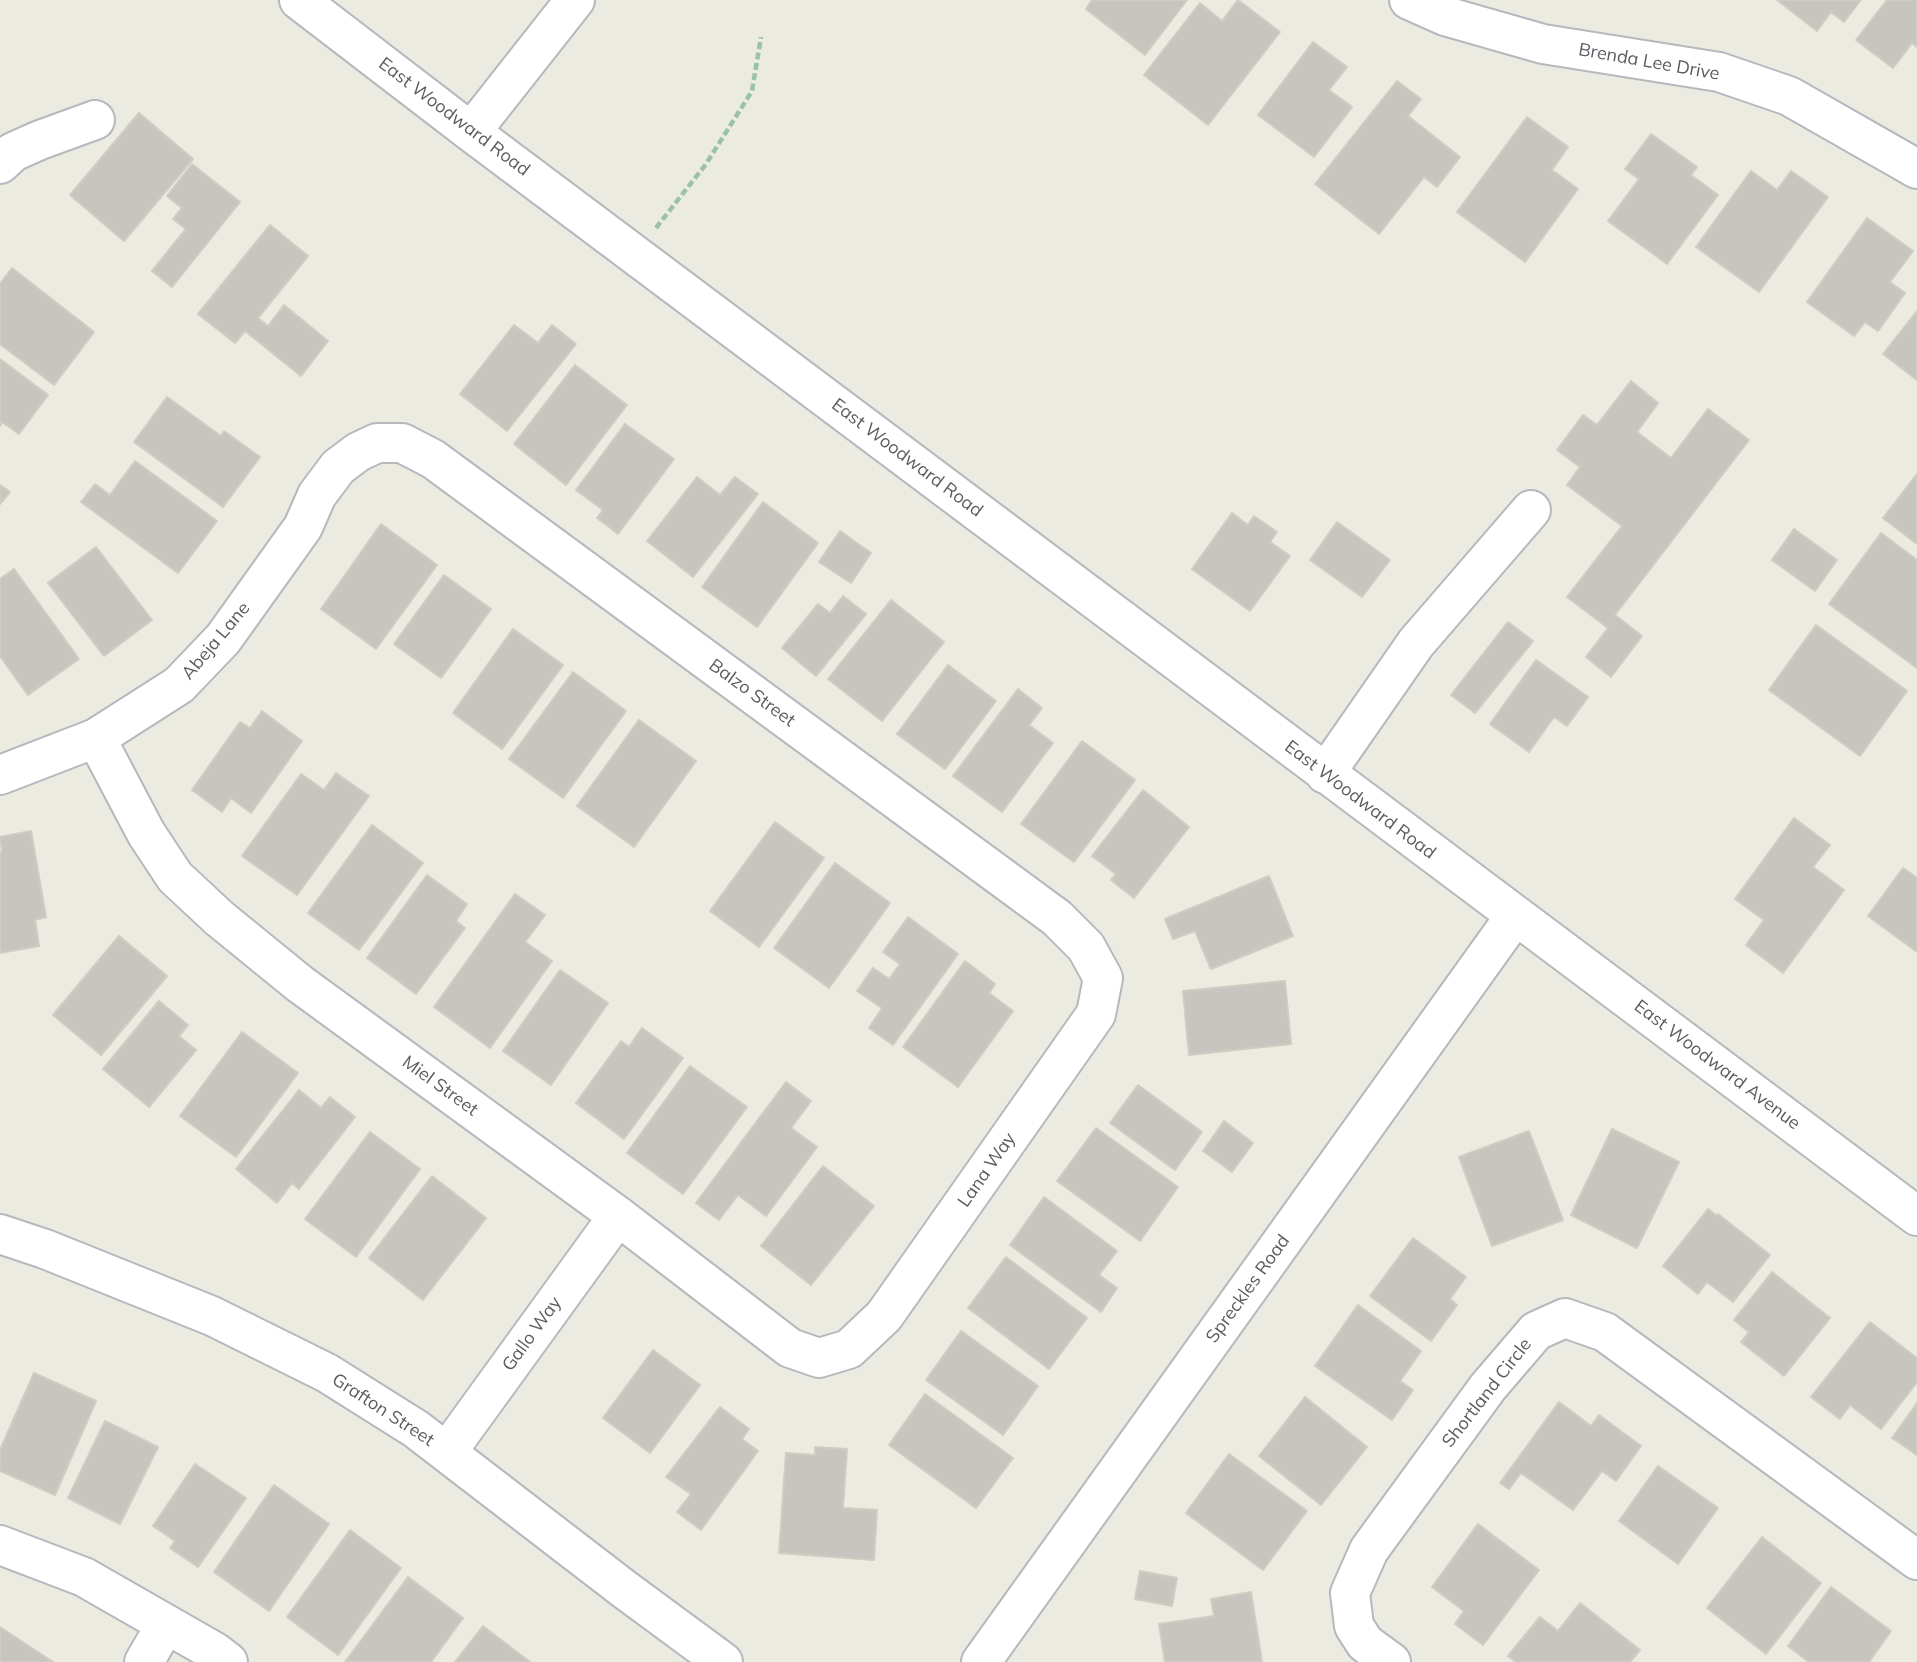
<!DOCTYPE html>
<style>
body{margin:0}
canvas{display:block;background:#ebebe2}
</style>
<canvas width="1917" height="1662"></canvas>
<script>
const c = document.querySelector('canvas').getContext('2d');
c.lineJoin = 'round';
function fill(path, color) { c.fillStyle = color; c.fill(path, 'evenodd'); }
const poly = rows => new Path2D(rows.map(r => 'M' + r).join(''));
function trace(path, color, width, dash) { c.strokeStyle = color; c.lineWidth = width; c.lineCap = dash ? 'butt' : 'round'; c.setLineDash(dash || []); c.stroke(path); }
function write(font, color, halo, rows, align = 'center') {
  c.font = font + ' Mulish,sans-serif'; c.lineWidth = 5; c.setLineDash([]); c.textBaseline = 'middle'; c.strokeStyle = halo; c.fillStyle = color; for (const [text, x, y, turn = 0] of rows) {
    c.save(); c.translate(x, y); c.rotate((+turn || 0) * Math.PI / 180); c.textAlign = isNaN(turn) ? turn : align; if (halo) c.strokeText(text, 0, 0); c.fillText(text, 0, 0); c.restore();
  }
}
const building = poly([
 [1092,0,1187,0,1145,55,1086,9,1092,0],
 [1238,0,1280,32,1208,125,1144,75,1200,3,1222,21,1238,0],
 [1777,0,1861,0,1844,22,1831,12,1817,31,1777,0],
 [1887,0,1917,0,1917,47,1912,43,1893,68,1856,40,1887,0],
 [1313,42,1347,67,1329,90,1352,107,1314,157,1258,115,1313,42],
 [1397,81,1421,99,1408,116,1460,157,1437,187,1424,177,1379,234,1315,184,1397,81],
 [139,113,193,159,124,241,70,195,139,113],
 [1527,117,1568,147,1552,170,1578,189,1525,262,1457,212,1527,117],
 [1651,134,1697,167,1691,175,1718,195,1667,264,1608,221,1639,179,1625,169,1651,134],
 [192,164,240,202,172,287,152,271,186,229,173,219,182,208,167,196,192,164],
 [1751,171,1777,190,1791,171,1828,197,1759,292,1696,247,1751,171],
 [1867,218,1913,251,1890,282,1905,293,1878,331,1865,322,1854,336,1807,302,1867,218],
 [270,225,308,256,258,318,268,326,284,305,328,341,301,376,245,331,235,343,198,314,270,225],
 [12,268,94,332,54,385,0,344,0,284,12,268],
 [1917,311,1917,380,1883,354,1917,311],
 [514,325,538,343,552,325,576,344,507,431,460,394,514,325],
 [0,359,48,395,19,434,2,422,0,426,0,359],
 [575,365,627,405,566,485,514,444,575,365],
 [1631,381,1658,403,1637,432,1671,458,1708,409,1749,440,1615,615,1642,636,1611,677,1586,657,1608,628,1567,597,1622,526,1567,485,1580,467,1557,450,1583,415,1597,425,1631,381],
 [167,397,221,436,224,431,260,457,223,507,134,442,167,397],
 [625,424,674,459,618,534,597,518,603,510,576,490,625,424],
 [135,461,217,521,178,573,81,502,95,484,110,495,135,461],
 [1917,474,1917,544,1883,518,1917,474],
 [697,477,720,495,735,477,758,494,693,577,647,541,697,477],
 [0,485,10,492,0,504,0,485],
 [763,502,818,543,757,627,702,587,763,502],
 [1232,513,1248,525,1254,516,1277,532,1270,542,1290,556,1250,611,1192,569,1232,513],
 [1337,522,1390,560,1362,597,1310,560,1337,522],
 [381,524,437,565,376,649,321,609,381,524],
 [1794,529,1837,560,1815,591,1772,560,1794,529],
 [840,531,871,553,851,583,819,562,840,531],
 [1881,533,1917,560,1917,668,1829,604,1881,533],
 [96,547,152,620,104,656,48,583,96,547],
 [14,569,79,659,28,695,0,656,0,579,14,569],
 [444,575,491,609,441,678,394,644,444,575],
 [843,596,866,614,816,676,782,648,818,604,830,613,843,596],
 [891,600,944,642,882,721,828,679,891,600],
 [1508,622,1533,641,1475,713,1451,695,1508,622],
 [1816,625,1907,691,1860,756,1769,690,1816,625],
 [513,629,563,665,502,749,453,713,513,629],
 [1536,660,1588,697,1567,726,1554,717,1529,752,1490,724,1536,660],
 [948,665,996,701,945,769,897,734,948,665],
 [573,672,626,711,563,798,509,759,573,672],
 [1018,689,1042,708,1029,725,1053,743,1002,812,953,776,1018,689],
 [262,711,302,741,251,813,231,798,222,812,192,790,240,722,250,728,262,711],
 [639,720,696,761,634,847,577,806,639,720],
 [1082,741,1135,780,1074,862,1021,824,1082,741],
 [336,773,369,796,297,895,242,856,301,774,324,790,336,773],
 [1143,790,1189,827,1134,898,1111,880,1116,874,1092,856,1143,790],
 [1794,818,1830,845,1813,867,1844,890,1783,973,1746,945,1764,920,1735,899,1794,818],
 [775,822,824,858,759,947,710,911,775,822],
 [372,825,423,863,359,950,308,913,372,825],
 [31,831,46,917,35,920,39,946,0,953,0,853,2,852,0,837,31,831],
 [835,863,890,903,829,988,774,948,835,863],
 [1903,868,1917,878,1917,952,1868,916,1903,868],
 [427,875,467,904,456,921,465,928,416,994,367,958,427,875],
 [1269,876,1293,936,1211,969,1195,931,1173,939,1165,919,1269,876],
 [515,894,545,915,525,942,552,961,490,1048,434,1007,515,894],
 [908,917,958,954,893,1045,869,1028,882,1008,857,991,873,968,889,979,900,964,883,952,908,917],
 [119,936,167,976,101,1055,53,1015,119,936],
 [965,961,995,984,989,993,1013,1011,958,1087,903,1047,965,961],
 [560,970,608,1003,551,1085,503,1051,560,970],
 [1285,981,1291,1044,1189,1055,1183,991,1285,981],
 [159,1001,188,1025,179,1036,196,1050,149,1107,103,1069,159,1001],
 [642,1028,683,1058,624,1139,576,1103,621,1041,629,1047,642,1028],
 [242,1032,298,1073,236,1157,180,1116,242,1032],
 [690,1066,747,1107,683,1194,627,1153,690,1066],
 [786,1082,811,1101,791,1128,817,1147,766,1216,738,1195,719,1220,696,1203,786,1082],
 [1138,1085,1202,1132,1175,1170,1110,1123,1138,1085],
 [299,1090,321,1108,330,1097,355,1117,299,1189,292,1183,277,1203,236,1169,299,1090],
 [1224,1121,1253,1143,1232,1172,1203,1151,1224,1121],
 [1096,1128,1178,1187,1140,1241,1057,1181,1096,1128],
 [1612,1129,1679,1162,1637,1248,1571,1215,1612,1129],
 [1529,1131,1563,1220,1492,1246,1459,1157,1529,1131],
 [370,1132,420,1169,356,1257,305,1219,370,1132],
 [823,1166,874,1206,811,1285,761,1246,823,1166],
 [432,1176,486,1218,423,1300,369,1258,432,1176],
 [1044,1197,1117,1251,1099,1275,1117,1288,1101,1312,1010,1245,1044,1197],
 [1708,1209,1717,1216,1718,1214,1770,1255,1733,1302,1707,1282,1698,1294,1663,1266,1708,1209],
 [1413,1238,1466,1277,1450,1299,1457,1305,1431,1341,1370,1296,1413,1238],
 [1006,1257,1087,1318,1049,1369,968,1308,1006,1257],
 [1772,1272,1830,1318,1784,1376,1741,1342,1749,1332,1734,1320,1772,1272],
 [1358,1305,1421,1351,1400,1381,1413,1390,1392,1420,1315,1366,1358,1305],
 [1870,1322,1917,1358,1917,1382,1881,1429,1850,1405,1840,1419,1811,1397,1870,1322],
 [961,1331,1038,1386,1003,1435,926,1380,961,1331],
 [653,1350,700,1385,650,1453,603,1418,653,1350],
 [34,1373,96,1401,55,1495,0,1471,0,1450,34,1373],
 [925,1394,1013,1458,976,1508,889,1445,925,1394],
 [1305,1397,1367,1447,1321,1505,1259,1456,1305,1397],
 [1559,1402,1591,1426,1599,1415,1641,1446,1616,1481,1602,1471,1573,1510,1521,1473,1509,1489,1500,1483,1559,1402],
 [1917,1403,1917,1455,1892,1438,1917,1403],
 [720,1407,749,1429,742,1439,758,1451,701,1530,677,1512,691,1494,666,1477,720,1407],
 [105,1421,158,1447,120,1524,68,1498,105,1421],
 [815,1447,847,1449,843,1508,877,1510,874,1560,779,1553,786,1453,815,1455,815,1447],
 [1229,1454,1307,1511,1263,1570,1186,1513,1229,1454],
 [195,1464,246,1498,198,1567,170,1548,175,1541,153,1526,195,1464],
 [1658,1466,1718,1508,1678,1564,1619,1521,1658,1466],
 [274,1485,329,1524,269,1611,214,1572,274,1485],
 [1478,1524,1539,1570,1483,1645,1455,1624,1464,1611,1432,1587,1478,1524],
 [350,1530,401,1568,338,1655,287,1617,350,1530],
 [1762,1537,1821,1583,1766,1654,1707,1608,1762,1537],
 [1140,1571,1177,1578,1172,1606,1135,1599,1140,1571],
 [408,1577,463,1618,431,1662,345,1662,408,1577],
 [1831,1587,1891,1631,1869,1662,1809,1662,1788,1646,1831,1587],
 [1251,1592,1262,1662,1165,1662,1159,1624,1214,1616,1211,1599,1251,1592],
 [1580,1603,1640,1650,1630,1662,1516,1662,1508,1656,1540,1617,1558,1631,1580,1603],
 [483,1626,530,1662,455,1662,483,1626],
 [0,1627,53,1662,0,1662,0,1627]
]);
fill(building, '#c7c5bf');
trace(building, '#cfcdc1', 2);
const minor = poly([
 [299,0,471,132,1917,1216],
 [1409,0,1445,16,1543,44,1719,72,1789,96,1917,169],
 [471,132,575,0],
 [0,164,13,152,40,140,95,120],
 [1325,774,1416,643,1531,510],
 [0,775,96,738,179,685,223,639,303,527,317,495,338,467,358,452,377,443,402,443,433,459,1057,918,1086,947,1103,978,1096,1014,884,1316,849,1349,819,1358,790,1348,618,1216,300,984,219,918,175,877,146,833,96,738],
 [0,1234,45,1249,212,1316,327,1373,416,1429,624,1589,723,1662],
 [447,1452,618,1216],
 [0,1545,84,1577,215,1652,228,1662],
 [144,1662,166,1624],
 [981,1662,1515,916],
 [1391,1662,1365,1643,1354,1626,1350,1593,1369,1550,1488,1387,1536,1331,1565,1318,1605,1332,1917,1560]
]);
trace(minor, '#b7b8bd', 42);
trace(poly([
 [656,228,706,164,752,91,761,37]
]), '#9bc0ab', 4.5, [7, 3.5]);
trace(minor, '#fff', 38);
write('18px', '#5a5c61', '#fff', [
 ["Brenda Lee Drive",1649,62,10],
 ["East Woodward Road",454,117,37],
 ["East Woodward Road",907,458,37],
 ["Abeja Lane",216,641,-50],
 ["Balzo Street",752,693,36],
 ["East Woodward Road",1360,800,37],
 ["East Woodward Avenue",1717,1065,37],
 ["Miel Street",440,1086,36],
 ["Lana Way",987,1170,-55],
 ["Spreckles Road",1248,1289,-54],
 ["Gallo Way",532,1334,-54],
 ["Shortland Circle",1487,1393,-52],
 ["Grafton Street",383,1410,33]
]);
</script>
